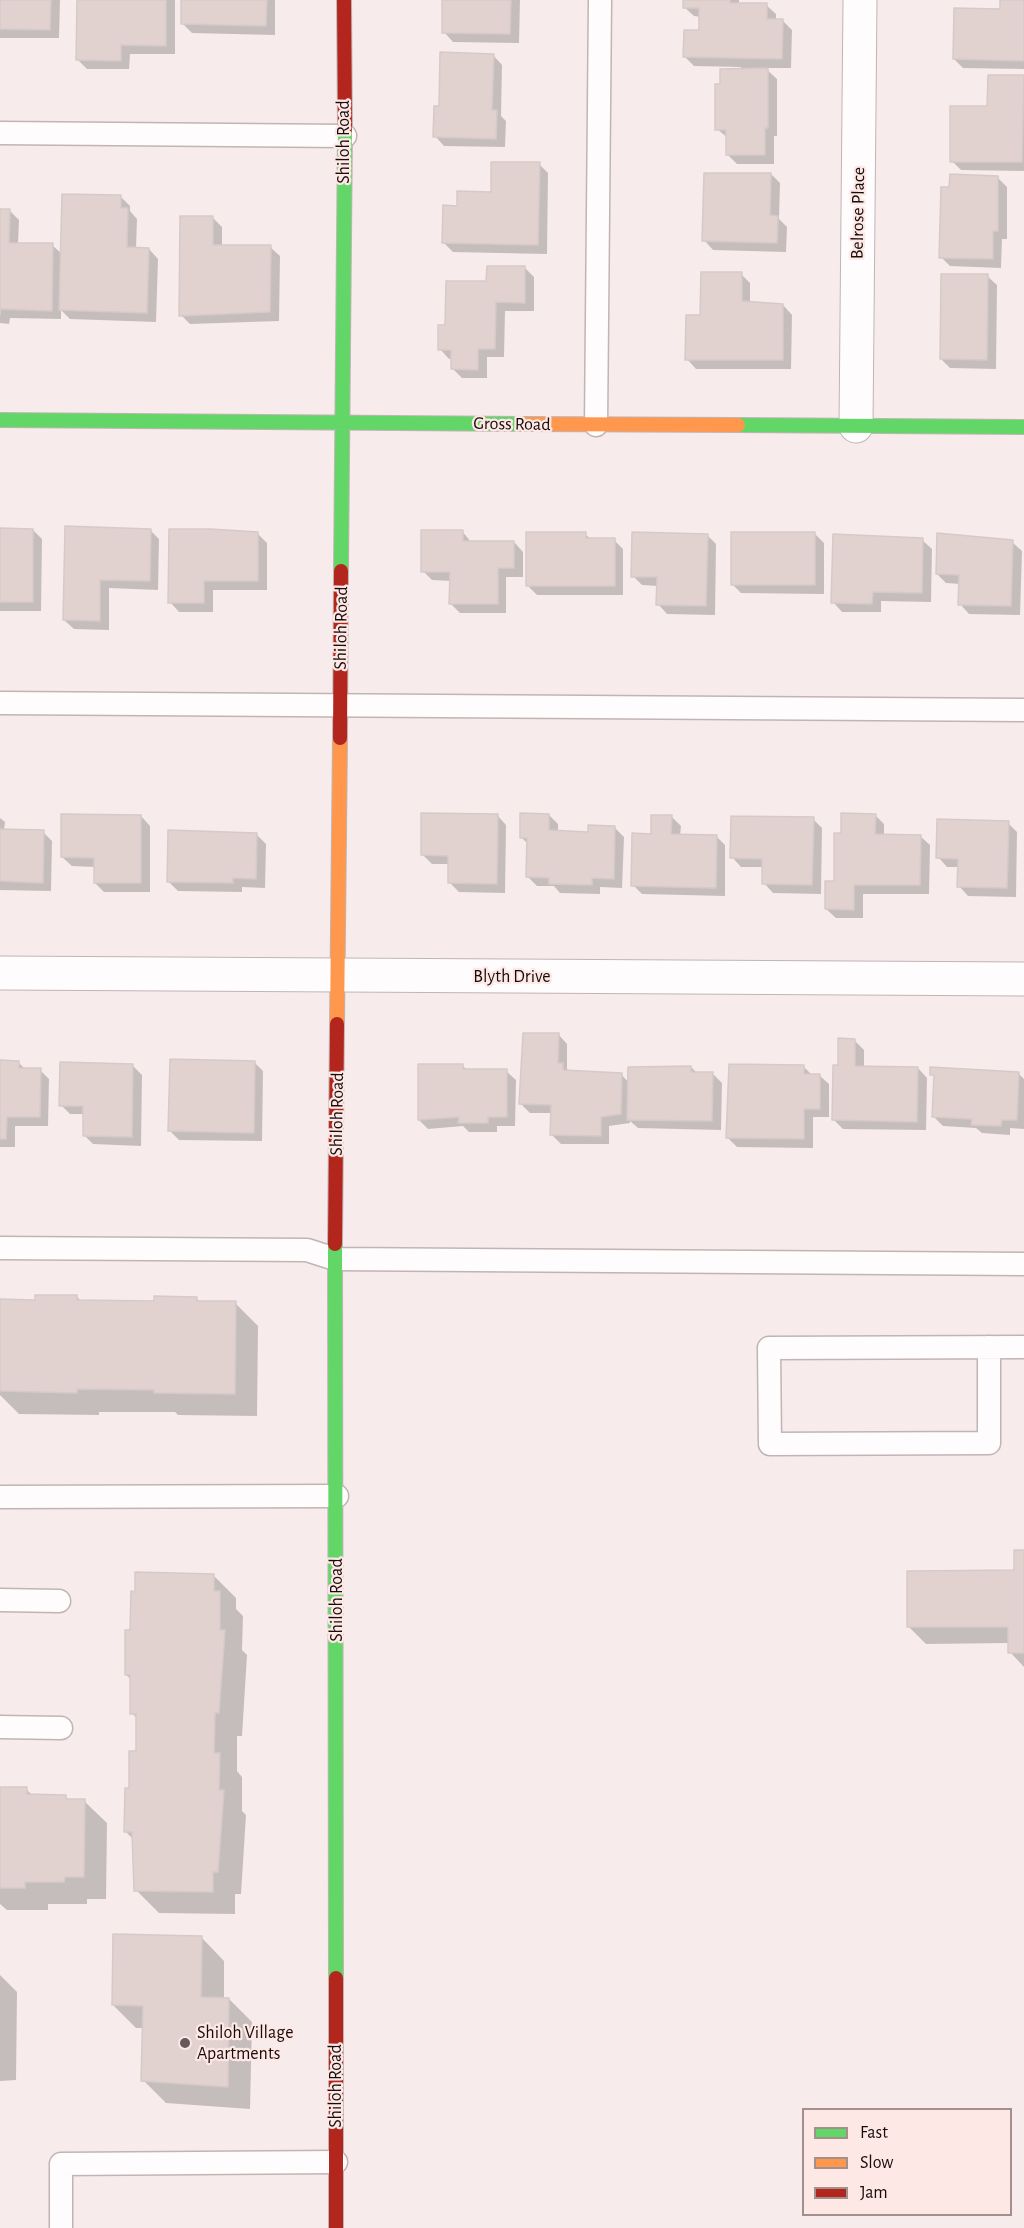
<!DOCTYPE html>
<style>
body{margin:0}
#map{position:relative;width:1024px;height:2228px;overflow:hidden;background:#f7eceb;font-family:"Alegreya Sans",sans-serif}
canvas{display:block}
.legend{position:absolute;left:802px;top:2108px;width:210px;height:108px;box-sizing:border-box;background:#fde8e5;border:2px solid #a1908e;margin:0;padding:8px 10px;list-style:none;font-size:18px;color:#170c0b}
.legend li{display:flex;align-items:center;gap:12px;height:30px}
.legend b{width:30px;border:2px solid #a1908e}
</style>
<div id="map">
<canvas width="1024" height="2228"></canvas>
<ul class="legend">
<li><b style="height:8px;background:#63d668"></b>Fast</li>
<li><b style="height:8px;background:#ff974d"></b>Slow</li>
<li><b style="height:8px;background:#b3261e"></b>Jam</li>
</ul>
</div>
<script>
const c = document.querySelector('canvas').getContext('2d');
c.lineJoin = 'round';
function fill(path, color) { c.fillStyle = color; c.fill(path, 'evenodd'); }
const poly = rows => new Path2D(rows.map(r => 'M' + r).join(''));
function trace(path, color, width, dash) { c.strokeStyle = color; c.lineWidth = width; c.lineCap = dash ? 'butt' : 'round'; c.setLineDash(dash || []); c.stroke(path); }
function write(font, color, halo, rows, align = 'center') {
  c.font = font + ' "Alegreya Sans",sans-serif'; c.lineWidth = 4.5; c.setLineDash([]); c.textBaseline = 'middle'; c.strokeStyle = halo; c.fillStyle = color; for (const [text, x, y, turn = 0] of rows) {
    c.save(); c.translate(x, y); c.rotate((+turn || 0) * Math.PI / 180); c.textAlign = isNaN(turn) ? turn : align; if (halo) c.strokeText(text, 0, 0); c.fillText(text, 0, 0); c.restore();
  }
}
fill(poly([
 [0,0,60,0,59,38,0,38],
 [78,0,175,0,175,54,130,54,129,69,87,69,77,59],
 [182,0,275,0,275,35,192,33,183,24],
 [444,0,520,0,519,43,453,42,444,32],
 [684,0,739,0,739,4,766,5,776,14,776,21,783,21,792,30,791,68,765,68,777,79,777,136,774,136,774,164,737,164,728,155,728,138,717,129,721,85,741,70,741,67,694,66,685,57,701,32,701,17,694,16,684,7],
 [1002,0,1024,0,1024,69,963,68,954,59,1001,11],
 [493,55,502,65,501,116,506,121,505,147,444,146,435,136,440,108],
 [989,77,1024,77,1024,171,961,170,952,161,988,108],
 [539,164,548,173,547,254,453,252,444,243,459,207,492,193],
 [771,174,780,183,779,219,787,227,786,252,713,250,704,240],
 [998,178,1007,187,1007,239,1002,239,1001,268,950,266,941,257],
 [121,197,130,206,130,211,137,219,136,249,149,249,158,259,156,322,70,319,61,310,61,319,10,318,9,324,0,323,0,210,9,210,19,220,18,244,52,245,62,254],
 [213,218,222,227,222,247,270,247,280,256,279,321,190,324,181,315],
 [525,268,534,277,534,311,505,311,504,357,487,357,487,378,462,378,452,368,452,359,449,359,440,349,447,326,488,283],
 [741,274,750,283,750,303,783,305,792,315,791,369,696,369,687,359,702,316],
 [987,276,997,285,996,369,950,368,941,359],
 [66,528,150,530,159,539,158,590,109,588,109,630,74,629,64,620],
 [0,530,33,530,42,539,41,611,0,611],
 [462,531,471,542,514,542,523,552,523,577,506,577,506,613,460,613,451,604,451,581,432,580,423,571],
 [258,534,267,543,267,590,213,590,213,612,179,612,170,602],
 [585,534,592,540,614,540,623,549,623,595,537,595,527,585],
 [815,534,824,543,824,594,741,593,732,584],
 [707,535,716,544,715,615,667,614,658,604,658,586,642,585,633,576],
 [922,540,932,549,931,602,881,601,881,612,842,612,833,602],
 [1012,542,1022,551,1020,615,969,614,960,604,961,584,946,583,937,574],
 [497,815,506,825,505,893,459,892,450,883,450,864,432,864,422,854],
 [549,815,558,824,558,832,589,833,615,828,624,837,622,888,600,887,600,894,560,893,554,886,537,886,528,877,529,845,521,837],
 [875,815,884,824,884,836,920,836,930,845,929,894,863,894,863,918,836,918,826,909,835,883,842,835],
 [141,816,150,826,150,892,104,892,95,883,95,867,72,866,62,857],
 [671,816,681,826,680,836,716,836,725,845,725,896,642,894,633,885,653,836],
 [0,818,5,822,4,830,43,832,52,841,51,891,0,890],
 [813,819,822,828,821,894,773,893,764,883,764,867,741,867,732,857],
 [1008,823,1017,832,1016,897,968,896,959,886,959,867,947,867,938,857],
 [256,834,266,844,265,888,242,887,242,892,178,891,168,881],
 [558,1034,567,1044,567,1069,570,1072,621,1074,629,1083,691,1067,697,1073,713,1074,722,1083,721,1130,638,1128,630,1121,630,1123,609,1126,609,1144,561,1144,552,1135,552,1113,530,1113,521,1104],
 [855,1041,864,1050,864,1067,918,1068,927,1078,926,1130,843,1129,834,1120,839,1066],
 [0,1062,18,1062,26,1070,40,1070,49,1079,48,1126,15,1126,15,1147,0,1147],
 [254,1062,263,1071,262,1141,179,1140,170,1131],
 [132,1065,142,1075,141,1146,93,1144,84,1135,85,1114,70,1114,61,1105],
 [463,1066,468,1071,506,1071,516,1080,515,1126,497,1126,497,1132,469,1132,463,1126,428,1129,419,1120],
 [803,1066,812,1075,819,1075,829,1084,829,1117,813,1117,813,1148,737,1147,728,1138],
 [1018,1073,1024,1079,1024,1129,1010,1128,1010,1135,982,1133,976,1128,943,1126,934,1117,935,1078,932,1074],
 [77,1297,81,1301,156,1302,196,1298,200,1302,235,1303,258,1326,257,1416,178,1415,175,1412,99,1412,99,1415,19,1414,0,1395,0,1301,37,1301],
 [1024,1552,1024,1667,1010,1652,1010,1643,926,1644,909,1627,1016,1571],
 [213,1575,236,1598,236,1609,243,1616,242,1650,247,1655,242,1736,237,1736,237,1771,242,1777,242,1811,246,1815,241,1894,235,1894,235,1914,159,1913,136,1890,133,1839,126,1832,130,1789,138,1752,138,1720,132,1713,132,1680,126,1675,131,1631],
 [0,1788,26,1789,33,1796,65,1796,70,1801,84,1801,107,1823,106,1899,87,1899,87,1904,48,1904,48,1910,7,1910,0,1904],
 [202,1938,224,1961,224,1999,229,1999,252,2022,250,2109,166,2103,143,2080,144,2028,136,2028,113,2005],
 [0,1975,17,1992,16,2080,0,2081]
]), '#0003');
const building = poly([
 [0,0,51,0,50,30,0,29,0,0],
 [77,0,166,0,166,46,121,45,121,61,76,60,77,0],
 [181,0,267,0,266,26,181,24,181,0],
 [442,0,511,0,510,34,442,33,442,0],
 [683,0,730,0,730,3,767,3,767,19,783,19,782,59,683,57,684,30,699,30,699,8,683,8,683,0],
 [1000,0,1024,0,1024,61,953,59,954,8,1000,9,1000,0],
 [440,52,494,54,492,110,497,110,496,139,433,137,434,106,439,106,440,52],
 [768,68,768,128,765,128,765,155,726,155,726,130,715,130,715,84,720,84,720,69,768,68],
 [988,75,1024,75,1022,162,950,162,950,106,987,106,988,75],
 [491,162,540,162,538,245,442,243,443,205,457,206,457,191,491,192,491,162],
 [704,173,771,173,770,215,778,216,777,243,702,241,704,173],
 [950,174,998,176,998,231,993,231,993,259,939,258,941,187,949,187,950,174],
 [62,194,121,195,121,208,128,208,127,247,149,248,147,313,59,310,62,194],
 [0,209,10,209,9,243,53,243,52,311,1,309,0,315,0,209],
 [180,216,213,216,213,245,271,245,270,312,179,316,180,216],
 [487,266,525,266,525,303,496,302,495,349,478,349,478,370,451,369,451,350,438,350,438,325,445,325,446,281,486,281,487,266],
 [701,272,742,272,742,301,783,304,783,360,685,360,686,315,700,315,701,272],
 [941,274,988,274,987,360,940,359,941,274],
 [65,526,151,529,150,581,100,580,100,621,63,620,65,526],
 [0,528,33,529,33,602,0,602,0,528],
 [169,529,211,529,258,532,258,581,204,581,204,603,168,603,169,529],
 [421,530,463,530,463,541,514,541,514,568,498,568,498,604,449,604,450,572,421,572,421,530],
 [526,532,586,532,586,538,615,538,615,586,526,586,526,532],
 [632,532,708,534,706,606,656,605,657,577,631,577,632,532],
 [731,532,815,532,815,585,731,585,731,532],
 [937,533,1013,540,1011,606,958,605,959,575,936,574,937,533],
 [833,534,923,538,922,593,873,592,872,604,831,603,833,534],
 [421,813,498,814,497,884,448,883,448,856,421,855,421,813],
 [520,813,549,814,549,830,588,832,588,825,615,826,614,879,592,878,592,885,549,884,549,878,526,877,527,838,520,838,520,813],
 [841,813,876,814,875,834,921,835,920,885,854,885,854,910,825,909,825,881,834,881,834,833,841,833,841,813],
 [61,814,141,815,141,883,94,883,94,858,61,857,61,814],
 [651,815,672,815,671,834,717,835,716,888,631,886,632,833,651,834,651,815],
 [731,816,814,817,812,885,762,884,762,859,730,858,731,816],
 [937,819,1009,821,1007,888,957,887,958,859,936,858,937,819],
 [0,829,44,830,43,883,0,881,0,829],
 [168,830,257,833,256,879,233,878,233,883,167,882,168,830],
 [523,1033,559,1033,558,1063,563,1063,563,1070,622,1073,621,1114,601,1117,601,1136,550,1135,551,1105,519,1104,523,1033],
 [838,1038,855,1039,855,1066,918,1067,917,1122,832,1120,833,1065,838,1065,838,1038],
 [170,1059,255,1061,254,1133,168,1131,170,1059],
 [0,1060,19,1061,19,1068,41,1068,40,1117,7,1117,6,1139,0,1139,0,1060],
 [60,1062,133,1064,132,1137,83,1136,83,1106,59,1106,60,1062],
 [418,1064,463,1064,463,1069,507,1069,507,1117,488,1117,488,1123,458,1123,459,1117,418,1120,418,1064],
 [729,1064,804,1065,804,1074,820,1074,820,1109,804,1109,804,1139,726,1138,729,1064],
 [691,1066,691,1072,713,1072,712,1121,627,1120,628,1067,691,1066],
 [930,1067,1019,1072,1017,1120,1002,1120,1001,1126,971,1125,972,1119,932,1117,934,1075,930,1075,930,1067],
 [35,1295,77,1295,77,1300,154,1301,154,1296,197,1297,197,1301,236,1301,235,1394,154,1393,154,1390,77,1389,77,1393,0,1391,0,1299,35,1300,35,1295],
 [1014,1550,1024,1550,1024,1653,1008,1653,1008,1627,907,1627,907,1571,1014,1570,1014,1550],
 [135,1572,214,1574,214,1591,220,1591,220,1630,225,1630,219,1713,215,1713,214,1753,220,1753,219,1790,224,1790,218,1872,213,1872,213,1892,134,1891,132,1832,124,1832,125,1788,129,1788,129,1751,136,1751,136,1714,130,1714,130,1675,125,1675,125,1630,130,1630,131,1591,135,1592,135,1572],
 [0,1787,27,1787,27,1794,66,1795,66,1799,85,1799,84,1877,65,1877,64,1882,25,1882,25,1888,0,1888,0,1787],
 [113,1934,202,1936,201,1997,229,1998,228,2087,141,2081,143,2006,112,2005,113,1934]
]);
fill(building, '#e1d1cf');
trace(building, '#d6cac9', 1.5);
const lane = poly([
 [0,133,345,136],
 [596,425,600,0],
 [0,703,1024,710],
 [0,1248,307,1250,335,1259,1024,1264],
 [989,1347,989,1443,770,1444,769,1348,1024,1347],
 [0,1497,337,1496],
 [0,1600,59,1601],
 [0,1727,61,1728],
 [61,2228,61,2164,336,2162]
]);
const street = poly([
 [856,426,860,0],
 [0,973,1024,979]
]);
const fast = poly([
 [0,420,525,424],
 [738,425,1024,427],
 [341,571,345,129],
 [335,1244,336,1978]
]);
const slow = poly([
 [525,424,738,425],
 [337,1024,340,738]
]);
const jam = poly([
 [344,0,345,129],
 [340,738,341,571],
 [335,1244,337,1024],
 [336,1978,336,2228]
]);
trace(lane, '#c0b5b3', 25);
trace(street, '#c0b5b3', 35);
trace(fast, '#c0b5b3', 16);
trace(slow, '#c0b5b3', 16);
trace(jam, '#c0b5b3', 16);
trace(lane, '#fefcfc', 22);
trace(street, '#fefcfc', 33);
trace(fast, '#63d668', 14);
trace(slow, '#ff974d', 14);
trace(jam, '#b3261e', 14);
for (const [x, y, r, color] of [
 [185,2043,6,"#655a59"]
]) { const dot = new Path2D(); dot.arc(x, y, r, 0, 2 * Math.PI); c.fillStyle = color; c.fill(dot); trace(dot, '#fde8e5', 2); }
write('18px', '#170c0b', '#fde8e5', [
 ["Shiloh Road",344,142,-90],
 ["Belrose Place",858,213,-89],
 ["Gross Road",512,424,1],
 ["Shiloh Road",341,628,-89],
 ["Blyth Drive",512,977],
 ["Shiloh Road",337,1114,-89],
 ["Shiloh Road",337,1600,-90],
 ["Shiloh Road",336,2086,-90]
]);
write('18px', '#170c0b', '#fde8e5', [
 ["Shiloh Village",197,2033],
 ["Apartments",197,2054]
], 'left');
</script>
